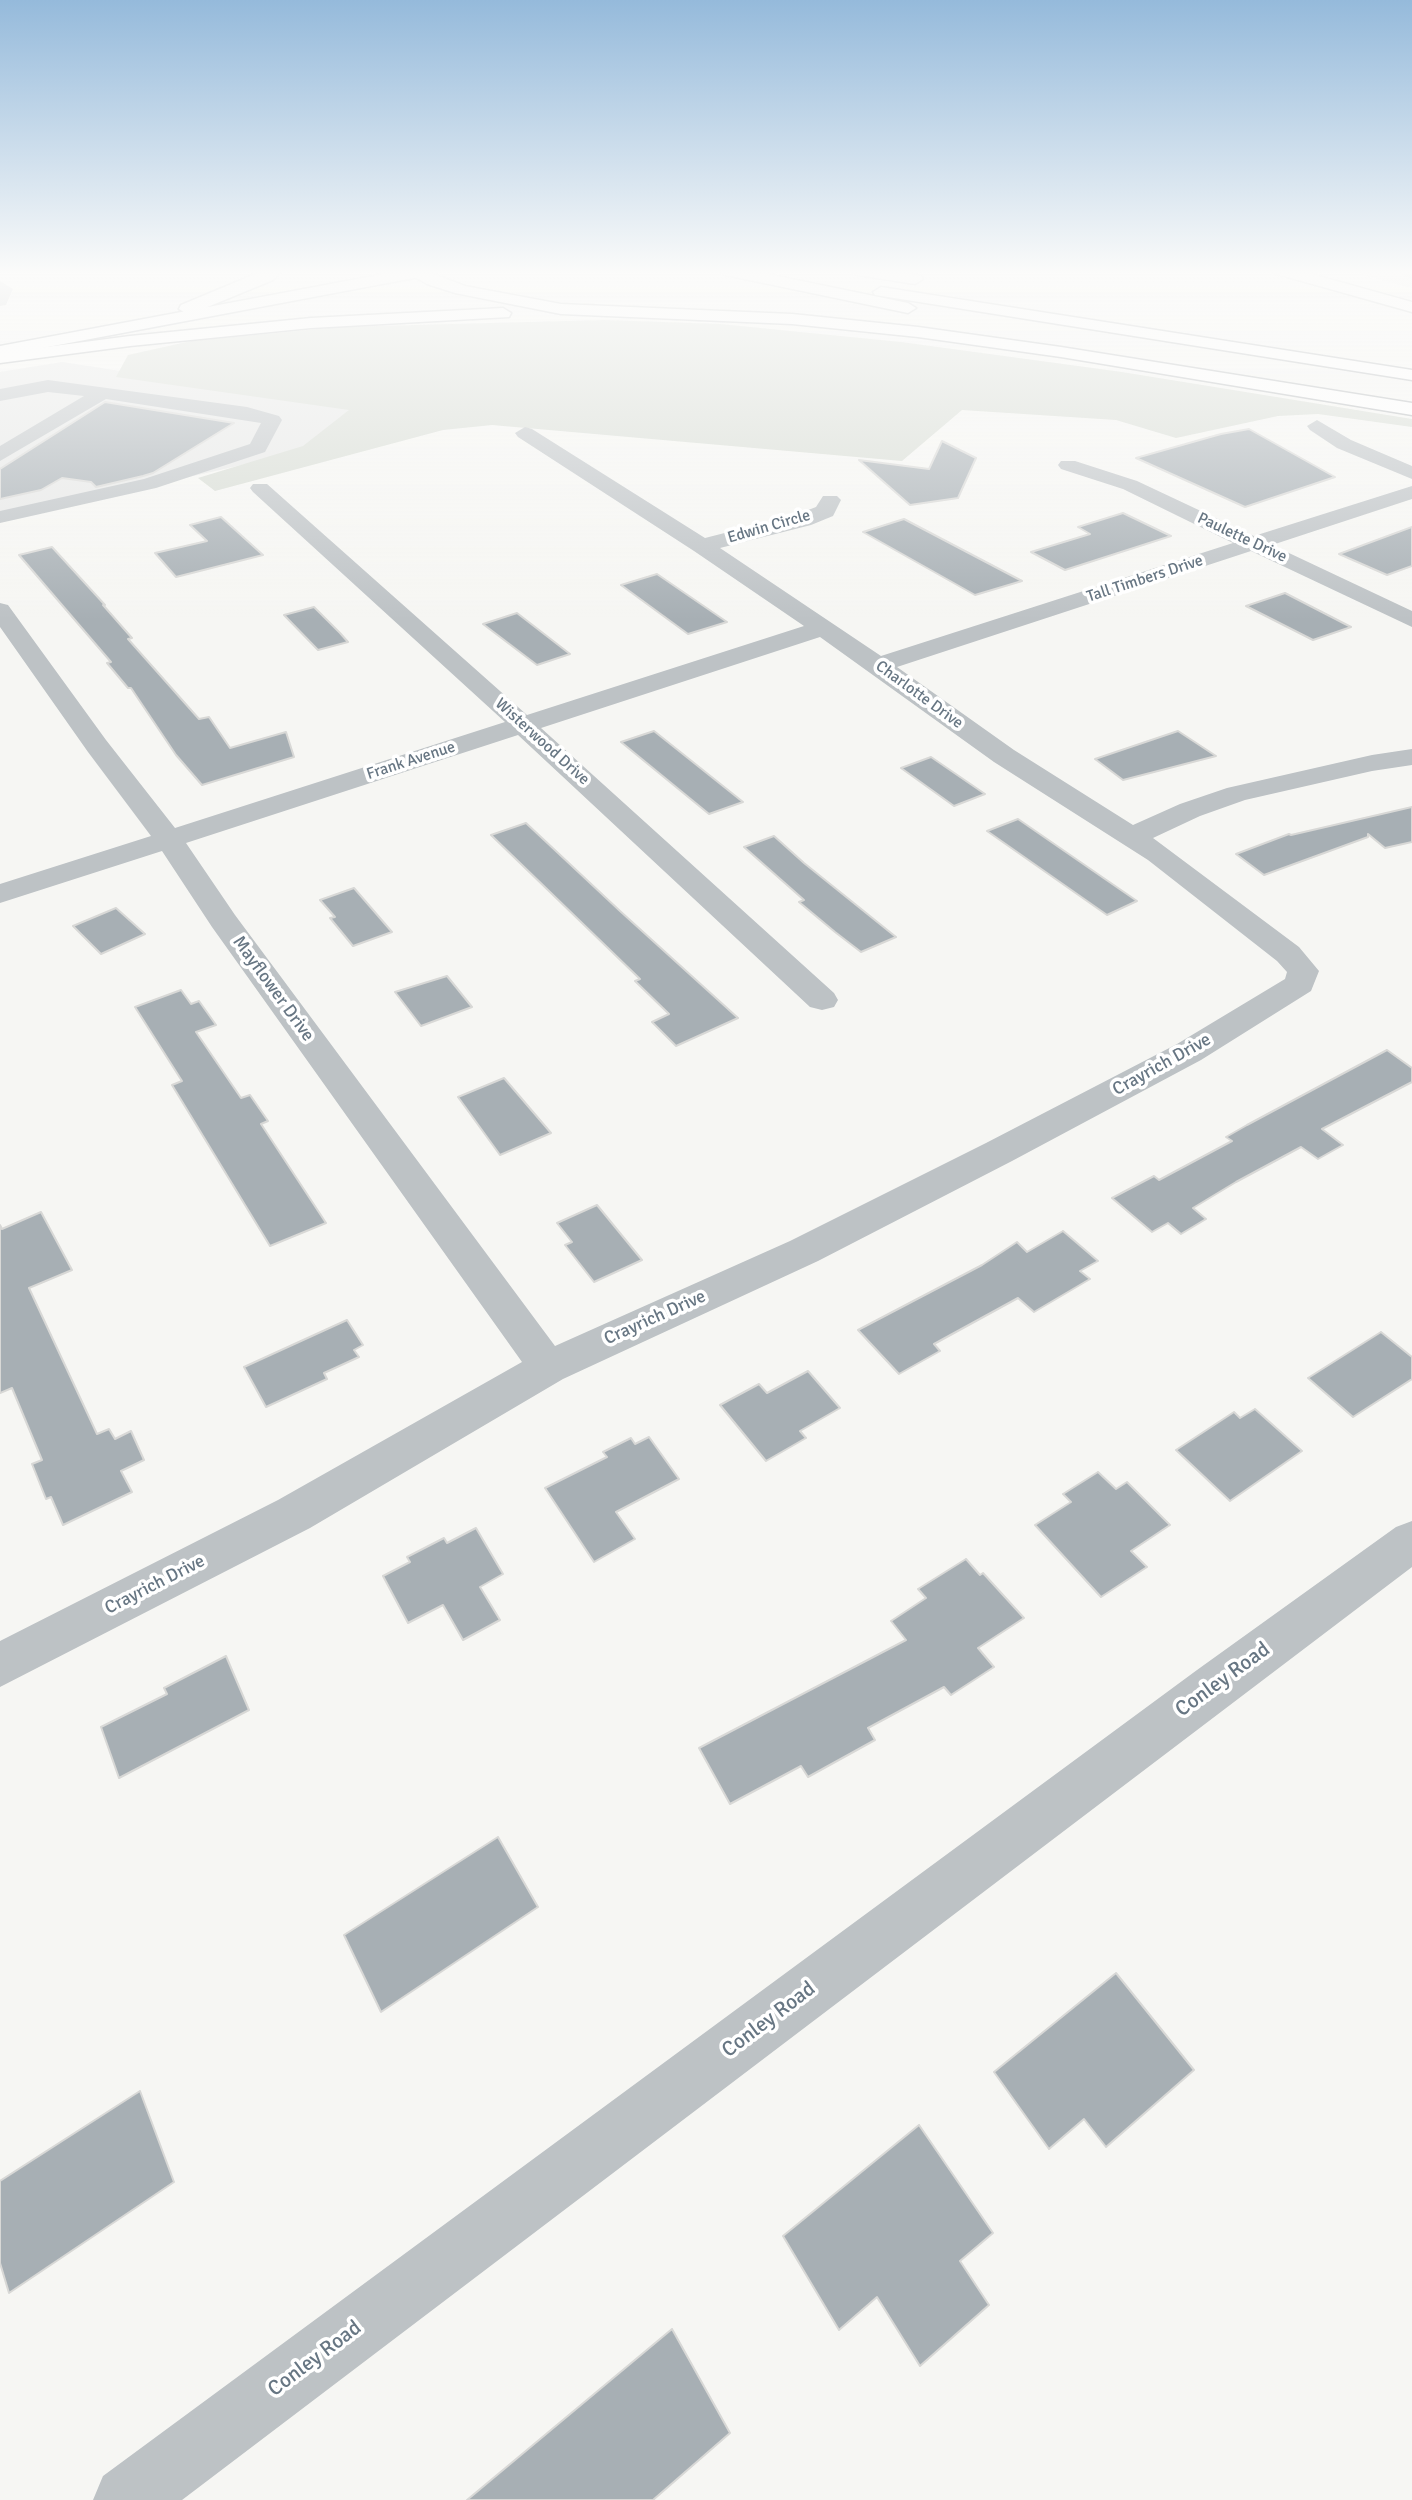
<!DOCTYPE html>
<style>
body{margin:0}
canvas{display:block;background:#f6f6f3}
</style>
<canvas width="1412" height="2500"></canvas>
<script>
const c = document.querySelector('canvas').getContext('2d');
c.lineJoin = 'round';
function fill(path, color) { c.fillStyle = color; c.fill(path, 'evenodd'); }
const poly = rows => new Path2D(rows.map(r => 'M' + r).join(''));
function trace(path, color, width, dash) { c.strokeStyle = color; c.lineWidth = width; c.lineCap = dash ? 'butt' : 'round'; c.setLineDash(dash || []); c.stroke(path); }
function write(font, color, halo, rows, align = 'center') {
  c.font = font + ' Signika,sans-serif'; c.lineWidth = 7; c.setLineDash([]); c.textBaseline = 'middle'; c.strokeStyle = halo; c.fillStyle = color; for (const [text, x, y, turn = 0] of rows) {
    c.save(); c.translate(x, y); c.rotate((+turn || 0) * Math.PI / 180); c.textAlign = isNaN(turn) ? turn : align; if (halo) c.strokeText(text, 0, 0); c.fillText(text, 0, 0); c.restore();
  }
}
fill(poly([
 [1356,270,1412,270,1412,288,1372,278],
 [62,362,361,408,312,449,0,520,0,372]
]), '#e7e8e7');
fill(poly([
 [605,320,720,324,901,342,1122,372,1412,419,1412,427,1318,414,1278,416,1176,438,1116,420,962,410,902,461,492,425,443,430,215,491,198,478,303,446,349,410,116,377,128,355,191,341,339,327]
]), '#d6dbd3');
trace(poly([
 [74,270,129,270]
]), '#b9c3c8', 5);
const building = poly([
 [105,402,234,423,153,473,143,476,96,487,91,482,62,478,41,490,0,499,0,469,105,402],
 [1249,429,1335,477,1245,507,1136,458,1221,434,1249,429],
 [942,441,976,458,958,498,910,505,859,460,929,469,942,441],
 [1123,513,1171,536,1065,570,1031,552,1090,534,1078,527,1123,513],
 [221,517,263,555,176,577,155,553,207,541,190,525,221,517],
 [904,519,1022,581,975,595,863,532,904,519],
 [1412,527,1412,566,1387,575,1339,554,1412,527],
 [52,547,105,605,103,605,132,638,128,639,199,719,209,717,230,748,286,732,294,757,202,785,176,755,131,688,128,688,107,663,111,662,19,555,52,547],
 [657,574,727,622,688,634,621,585,657,574],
 [1285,593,1351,627,1313,640,1246,606,1285,593],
 [314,607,340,633,348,642,318,650,284,615,314,607],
 [517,613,570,654,537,665,483,624,517,613],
 [654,731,743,802,709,814,621,742,654,731],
 [1178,731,1216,756,1123,780,1095,759,1178,731],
 [931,757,985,794,954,806,901,768,931,757],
 [1412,807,1412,842,1385,848,1368,834,1368,837,1264,875,1236,854,1289,834,1291,835,1412,807],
 [1018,819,1105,879,1137,901,1107,915,987,831,1018,819],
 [526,823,620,911,738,1018,676,1046,652,1022,669,1014,635,981,640,979,491,835,526,823],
 [774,836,804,863,896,937,861,952,835,932,799,902,804,900,744,847,774,836],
 [354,888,392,932,353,946,330,918,335,917,320,900,354,888],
 [116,908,145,934,101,954,73,926,116,908],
 [447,976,472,1007,421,1026,395,992,447,976],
 [181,990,191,1004,199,1001,216,1025,196,1032,241,1098,250,1095,268,1121,261,1124,326,1223,270,1246,172,1085,182,1081,135,1007,181,990],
 [1387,1050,1412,1068,1412,1082,1322,1129,1343,1145,1318,1159,1301,1147,1236,1182,1193,1208,1206,1219,1181,1234,1168,1223,1152,1232,1112,1198,1154,1176,1159,1180,1232,1141,1226,1137,1247,1125,1387,1050],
 [504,1078,551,1133,500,1155,458,1097,504,1078],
 [597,1205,642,1260,594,1282,565,1245,572,1242,557,1223,597,1205],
 [41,1212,72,1270,29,1288,97,1434,109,1429,115,1439,131,1431,144,1460,121,1471,132,1492,63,1525,51,1497,46,1499,32,1464,42,1460,12,1388,0,1393,0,1225,2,1229,41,1212],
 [1063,1231,1098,1261,1080,1271,1090,1279,1034,1312,1018,1298,934,1344,940,1351,899,1374,858,1330,982,1265,1017,1242,1027,1252,1063,1231],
 [347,1320,363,1345,354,1350,359,1357,324,1373,327,1379,266,1407,244,1367,347,1320],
 [1381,1332,1412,1357,1412,1379,1353,1417,1308,1378,1381,1332],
 [808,1371,840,1408,800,1431,806,1438,766,1461,720,1405,759,1384,767,1393,808,1371],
 [1255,1409,1302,1451,1230,1501,1176,1450,1234,1412,1240,1418,1255,1409],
 [649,1437,679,1479,616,1512,635,1539,594,1562,545,1488,607,1457,603,1452,631,1438,635,1444,649,1437],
 [1098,1472,1116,1489,1127,1482,1170,1525,1131,1551,1147,1567,1101,1597,1035,1525,1071,1502,1063,1494,1098,1472],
 [476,1528,503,1574,480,1587,500,1620,463,1640,443,1605,408,1623,383,1576,410,1562,407,1557,444,1538,447,1543,476,1528],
 [966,1559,980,1575,983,1573,1024,1618,978,1648,994,1667,951,1695,944,1687,868,1728,875,1740,808,1777,801,1766,730,1804,699,1748,906,1640,891,1621,926,1598,918,1589,966,1559],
 [226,1656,249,1710,119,1778,101,1727,167,1694,164,1688,226,1656],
 [498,1837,538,1907,381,2012,344,1935,498,1837],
 [1116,1973,1194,2070,1106,2147,1084,2119,1049,2149,994,2072,1116,1973],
 [140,2091,174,2182,9,2293,0,2263,0,2181,140,2091],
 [919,2125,993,2233,960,2261,989,2305,920,2366,877,2297,839,2330,783,2236,919,2125],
 [672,2329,730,2433,653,2500,467,2500,672,2329]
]);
fill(building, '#a7afb4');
trace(building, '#d8d8d6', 2);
const major = poly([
 [405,270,438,270,430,275,0,356,0,346,405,270]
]);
const highway = poly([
 [265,270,283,270,273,280,193,313,187,314,179,309,181,305,265,270],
 [403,270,423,270,465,286,561,304,792,314,918,327,1061,347,1412,403,1412,415,1061,357,918,337,792,324,561,314,455,293,427,284,403,270],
 [717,270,748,270,908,303,916,308,908,313,725,275,717,270],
 [849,270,888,270,921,276,923,279,915,284,857,275,849,270],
 [1271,270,1297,270,1412,302,1412,312,1273,273,1271,270],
 [881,287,1412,370,1412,380,875,295,873,292,881,287],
 [503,308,511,313,509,317,311,328,130,346,0,363,0,353,130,336,311,318,503,308]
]);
trace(major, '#b1b6ba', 3);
trace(highway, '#b1b5b8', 3);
trace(poly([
 [33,270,59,270]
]), '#b8bbbd', 2, [2, 2]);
fill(poly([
 [1396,270,1412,270,1412,279,1398,273,1396,270],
 [0,281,13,289,6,305,0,306,0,281],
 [48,380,247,407,279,416,282,420,265,452,156,488,0,523,0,511,144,479,250,444,261,423,106,399,0,461,0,446,84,396,48,392,0,401,0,389,48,380],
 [1317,420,1351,440,1412,466,1412,479,1337,448,1310,430,1307,426,1317,420],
 [525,427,532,429,705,538,795,515,816,507,823,496,837,496,841,500,833,516,811,525,720,548,881,656,1233,543,1123,489,1061,469,1058,465,1061,461,1075,461,1137,481,1254,536,1412,486,1412,499,1272,545,1412,611,1412,627,1251,551,897,667,1014,750,1133,825,1180,804,1227,788,1372,755,1412,749,1412,765,1372,771,1245,800,1200,816,1153,838,1299,947,1319,971,1311,991,1201,1060,1012,1161,818,1261,563,1379,310,1528,0,1687,0,1641,278,1500,522,1362,212,927,162,851,0,903,0,884,151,836,88,752,0,627,0,603,8,605,106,740,175,828,505,722,253,492,250,488,253,484,267,484,527,715,804,626,694,551,518,437,515,433,525,427],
 [820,637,994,762,1148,860,1277,961,1287,972,1285,979,1177,1044,986,1143,790,1241,555,1346,235,915,186,843,518,735,810,1007,822,1010,834,1007,838,1000,834,993,541,728,820,637],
 [1412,1521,1412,1567,182,2500,93,2500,103,2476,1197,1670,1396,1527,1412,1521]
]), '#bdc2c5');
fill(major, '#fff');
fill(highway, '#fff');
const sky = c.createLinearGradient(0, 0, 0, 620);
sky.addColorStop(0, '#95badb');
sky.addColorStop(0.44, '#fbfbfa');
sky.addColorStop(1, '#fbfbfa00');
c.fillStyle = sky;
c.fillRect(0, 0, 1412, 620);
write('16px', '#677683', '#fff', [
 ["Edwin Circle",769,527,-16],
 ["Paulette Drive",1242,538,25],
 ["Tall Timbers Drive",1145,579,-18],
 ["Charlotte Drive",919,695,36],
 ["Wisterwood Drive",542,742,42],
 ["Frank Avenue",411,761,-18]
]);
write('18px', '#677683', '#fff', [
 ["Mayflower Drive",273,989,54],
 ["Crayrich Drive",1162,1065,-29],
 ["Crayrich Drive",655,1318,-24],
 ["Crayrich Drive",155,1585,-27]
]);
write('21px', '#677683', '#fff', [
 ["Conley Road",1223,1680,-36],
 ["Conley Road",769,2020,-37],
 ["Conley Road",315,2359,-37]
]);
</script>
